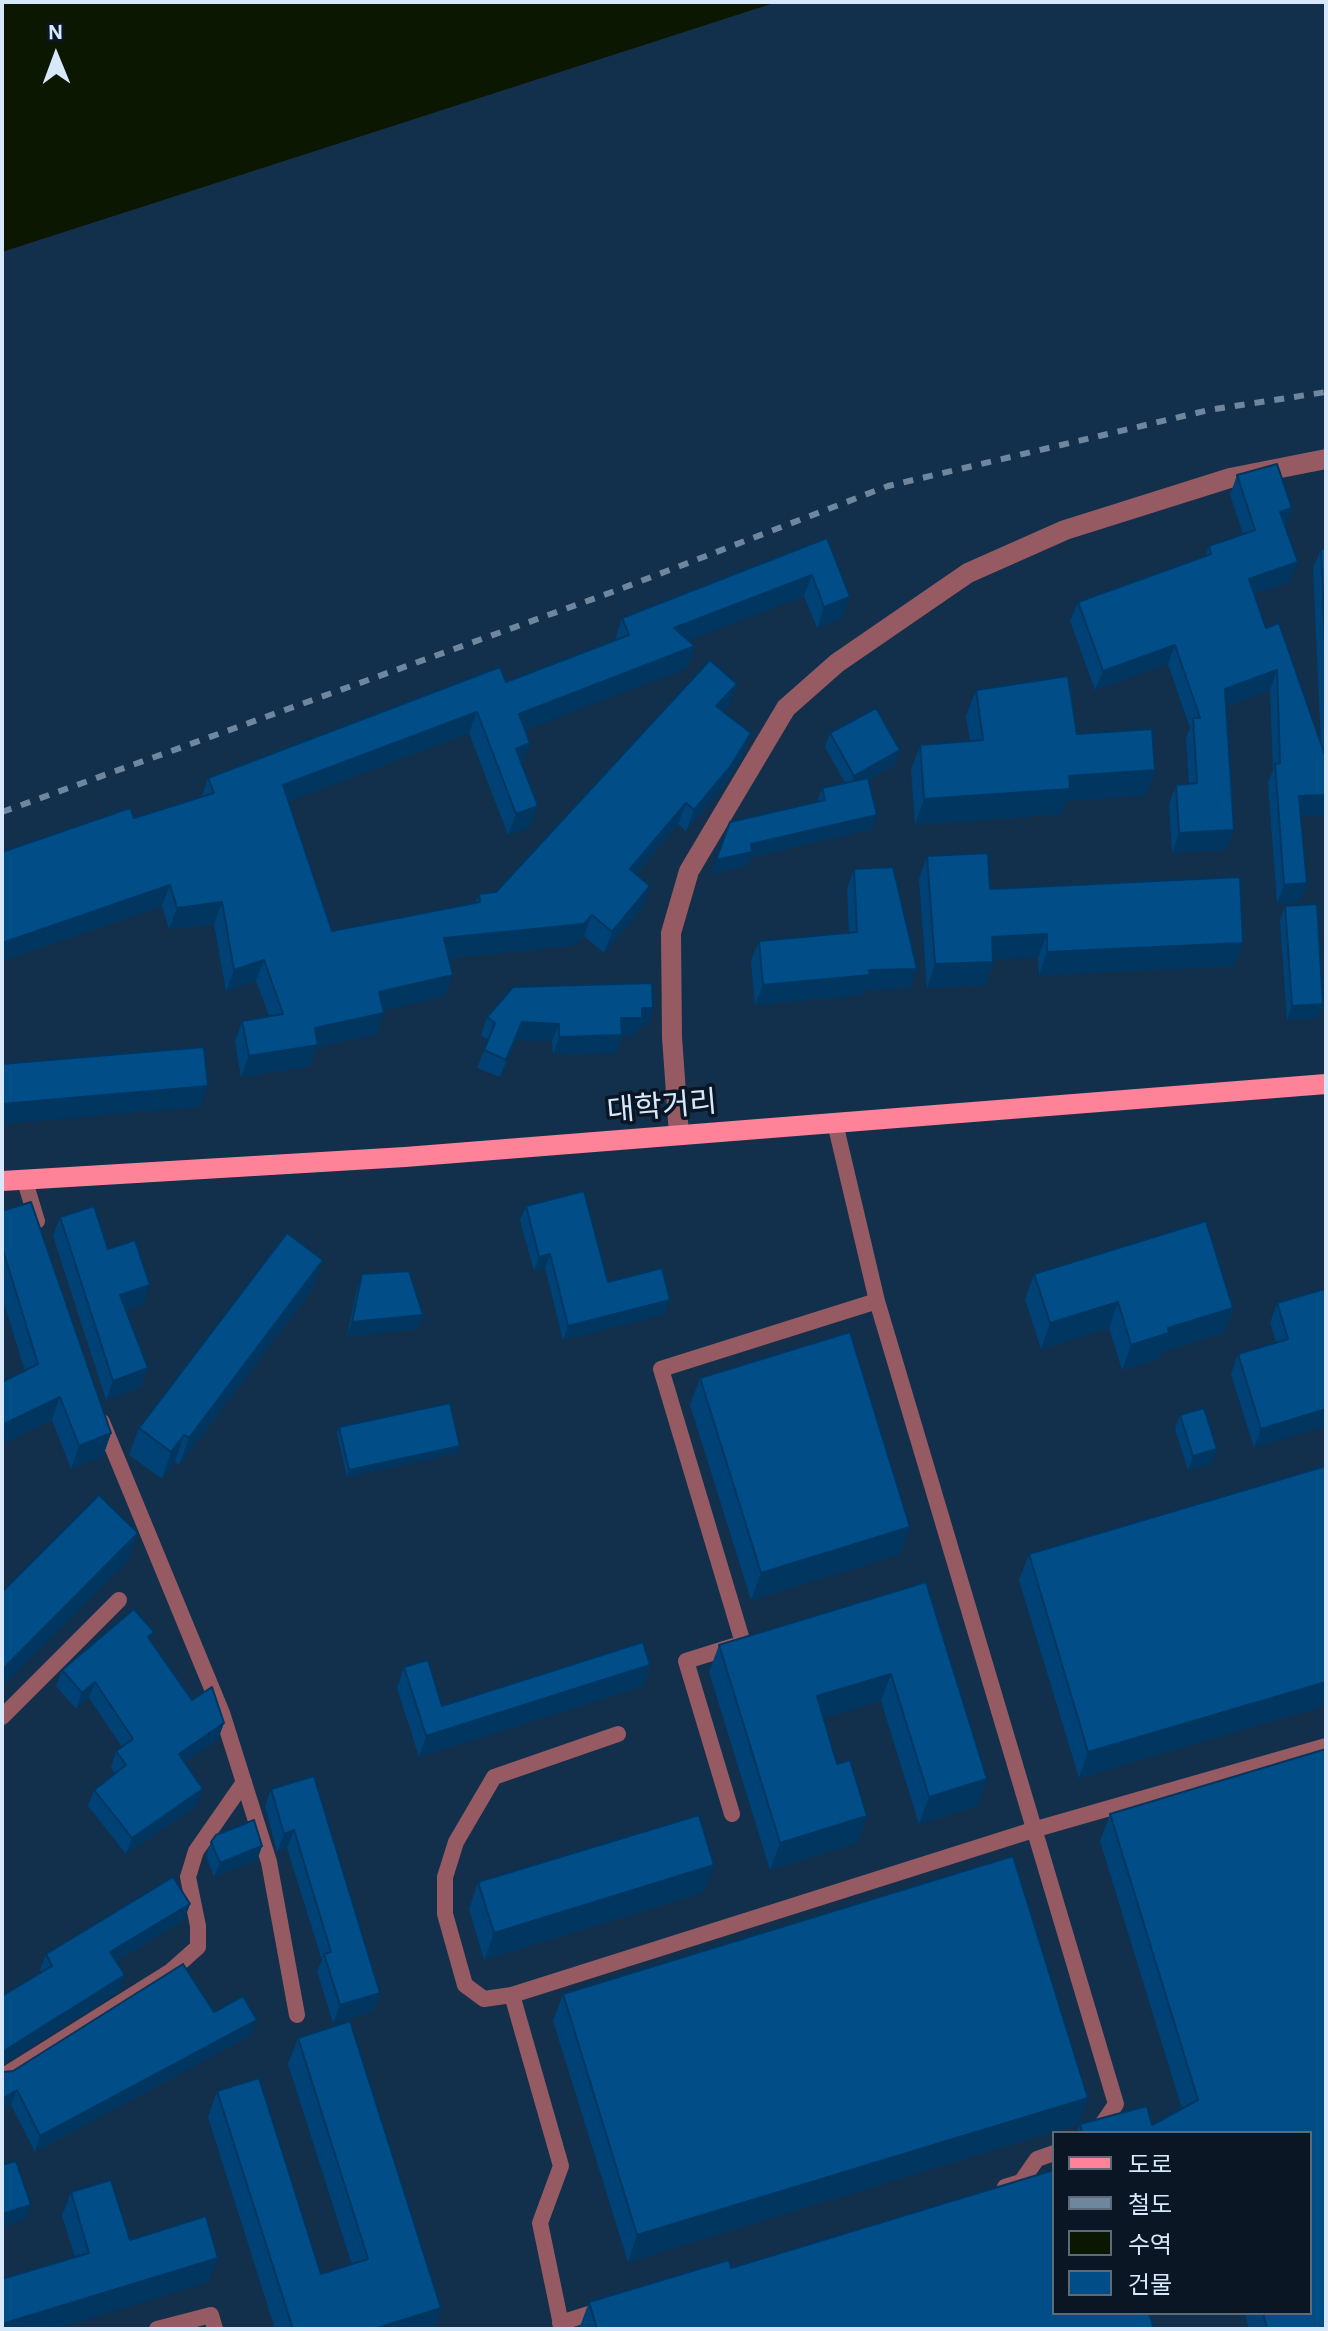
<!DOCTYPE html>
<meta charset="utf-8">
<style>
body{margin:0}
#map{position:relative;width:1328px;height:2331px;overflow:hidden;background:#122f4b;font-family:"Alegreya Sans","Noto Sans KR",sans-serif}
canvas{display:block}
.frame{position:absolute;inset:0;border:4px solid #d6e8fa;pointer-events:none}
.legend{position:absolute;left:1052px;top:2131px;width:260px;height:184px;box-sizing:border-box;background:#0a1623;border:2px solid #5c6a79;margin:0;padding:10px 14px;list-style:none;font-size:24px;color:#d6e8fa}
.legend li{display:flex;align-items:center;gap:16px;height:40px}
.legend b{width:40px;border:2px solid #5c6a79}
.north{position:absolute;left:16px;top:16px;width:80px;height:80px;-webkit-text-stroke:6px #0a1623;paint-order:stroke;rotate:359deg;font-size:22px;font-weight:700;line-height:32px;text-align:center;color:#d6e8fa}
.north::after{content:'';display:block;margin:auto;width:28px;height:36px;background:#d6e8fa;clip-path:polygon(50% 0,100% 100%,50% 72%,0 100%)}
</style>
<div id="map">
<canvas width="1328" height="2331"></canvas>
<div class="frame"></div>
<ul class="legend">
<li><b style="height:10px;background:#fe8298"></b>도로</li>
<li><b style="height:10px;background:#6f879e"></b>철도</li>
<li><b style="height:22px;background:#0b1701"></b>수역</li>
<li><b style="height:22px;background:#004d88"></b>건물</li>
</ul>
<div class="north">N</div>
</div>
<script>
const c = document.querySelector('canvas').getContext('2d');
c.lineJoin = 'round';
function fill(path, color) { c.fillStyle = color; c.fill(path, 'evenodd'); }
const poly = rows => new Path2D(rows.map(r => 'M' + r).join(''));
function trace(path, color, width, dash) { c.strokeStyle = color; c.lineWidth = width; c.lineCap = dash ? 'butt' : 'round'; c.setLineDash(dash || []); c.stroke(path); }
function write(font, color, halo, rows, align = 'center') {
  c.font = font + ' "Alegreya Sans","Noto Sans KR",sans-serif'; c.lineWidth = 7; c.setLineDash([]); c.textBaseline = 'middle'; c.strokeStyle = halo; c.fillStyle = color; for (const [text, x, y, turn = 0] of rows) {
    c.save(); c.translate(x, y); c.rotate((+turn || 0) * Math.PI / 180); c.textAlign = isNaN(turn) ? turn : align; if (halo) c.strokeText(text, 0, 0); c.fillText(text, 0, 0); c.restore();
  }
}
fill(poly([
 [2,2,777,2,2,252]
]), '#0b1701');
trace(poly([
 [835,1123,877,1301,1116,2104,1096,2133],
 [24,1178,37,1221],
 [102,1422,222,1713,269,1862,297,2015],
 [743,1643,661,1369,877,1301],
 [2,1717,119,1600],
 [732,1814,686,1661,734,1646],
 [512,1995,484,1999,465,1985,445,1914,445,1877,456,1842,494,1777,618,1734],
 [2,2077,171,1971,198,1947,198,1926,188,1877,196,1851,244,1782],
 [1005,2187,1021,2182,1037,2159,1054,2153],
 [560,2323,604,2309],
 [157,2329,211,2315,215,2329],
 [562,2329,540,2223,561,2166,512,1995,1033,1830,1326,1746]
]), '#965a63', 16);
trace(poly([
 [679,1135,672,1037,671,933,689,871,786,708,837,663,968,573,1065,530,1230,478,1326,459]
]), '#965a63', 20);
trace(poly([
 [2,1181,405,1157,1326,1084]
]), '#fe8298', 20);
trace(poly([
 [2,812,615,591,888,486,1209,410,1326,392]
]), '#6f879e', 6, [10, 10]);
fill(poly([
 [1237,475,1285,527,1290,581,1254,594,1266,628,1321,745,1313,569,1321,549,1326,549,1326,815,1301,816,1300,902,1277,904,1268,783,1273,770,1270,690,1226,706,1234,830,1226,850,1172,853,1169,804,1176,785,1189,784,1186,738,1190,728,1168,664,1095,690,1070,621,1078,602,1205,556,1209,546,1243,534,1230,495],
 [827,538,842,618,817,628,804,596,688,640,695,646,687,668,525,729,530,743,522,765,530,827,508,835,469,733,289,801,332,931,476,902,479,894,496,892,729,705,723,711,751,733,744,754,722,788,686,831,678,824,636,874,643,907,604,953,584,936,576,945,449,958,445,996,384,1010,377,1034,317,1047,310,1066,241,1077,235,1042,242,1021,269,1016,256,981,226,991,214,924,169,929,162,906,2,961,2,852,134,818,202,796,208,778,506,682,615,640,622,618],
 [976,690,1077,734,1146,795,1066,801,1061,814,915,825,911,770,920,745,970,741,966,716],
 [830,733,900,750,895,764,869,779,872,829,751,857,747,866,711,874,730,822,817,802,822,788,845,783,825,747],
 [927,856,990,889,1243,943,1234,966,1039,975,1038,957,993,959,993,962,985,985,927,988,919,879],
 [854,869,910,988,864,990,862,995,755,1005,751,961,759,941,849,933,847,889],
 [1285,906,1318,1018,1287,1020,1280,920],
 [487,1017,647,1026,640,1026,636,1035,622,1036,616,1053,553,1054,552,1041,516,1040,500,1077,477,1068,488,1040,481,1035],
 [526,1206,608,1282,665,1314,563,1340,545,1268,534,1271,520,1220],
 [2,1211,111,1433,103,1456,71,1469,52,1420,2,1444,2,1382,25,1371,2,1297],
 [60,1217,108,1249,143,1304,126,1310,148,1368,141,1387,106,1400,53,1236],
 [362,1274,423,1315,418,1329,347,1336,357,1288],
 [1034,1274,1233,1308,1224,1333,1162,1352,1160,1358,1122,1370,1109,1328,1041,1349,1025,1299],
 [314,1287,179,1465,175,1462,162,1479,129,1455,139,1428],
 [1324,1289,1254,1448,1231,1374,1238,1354,1276,1342,1270,1323,1277,1303],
 [700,1378,910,1527,900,1554,751,1600,690,1405],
 [1180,1415,1217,1449,1212,1463,1188,1470,1175,1429],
 [339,1427,457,1453,347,1477,337,1434],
 [1326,1466,1326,1705,1079,1778,1019,1580,1029,1554],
 [926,1582,977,1806,919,1824,881,1701,823,1718,837,1764,867,1816,857,1843,770,1870,709,1672,719,1645],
 [151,1640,192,1700,224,1723,218,1739,184,1762,197,1805,126,1854,88,1806,94,1790,115,1774,111,1767,116,1751,122,1747,89,1698,76,1709,56,1686,62,1670],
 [650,1665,643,1686,419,1757,397,1688,404,1667,442,1706],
 [1326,1749,1326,2329,1249,2329,1245,2313,1310,2313,1310,2133,1076,2133,1080,2124,1147,2106,1152,2125,1182,2109,1100,1841,1110,1814],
 [271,1789,380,1993,373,2011,333,2023,317,1971,322,1960,287,1848,277,1852,265,1806],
 [211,1842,262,1846,257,1860,214,1877,206,1856],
 [478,1882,704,1892,484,1960,469,1909],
 [190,1904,184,1920,116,1961,125,1975,119,1991,2,2064,2,1996,42,1973,40,1970,46,1954],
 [563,1994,1088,2098,1078,2124,628,2262,553,2021],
 [214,2012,251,2035,35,2152,11,2105,3,2072,13,2071],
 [298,2038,434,2329,275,2329,208,2117,217,2091,321,2274,352,2265,288,2064],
 [71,2192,130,2240,209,2282,75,2257,62,2216],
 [731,2268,1154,2329,579,2329,589,2302]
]), '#004275');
fill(poly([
 [1292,508,1285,528,1280,512],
 [1298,562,1290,581,1241,599,1249,579],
 [812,575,804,596,666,649,674,628],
 [850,597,842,618,817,628,824,607],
 [1175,645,1168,664,1095,690,1103,671],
 [695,646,687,668,512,735,519,714],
 [1277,670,1270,690,1218,709,1225,689],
 [737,684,729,705,708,727,716,706],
 [477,712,469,733,276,806,283,785],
 [751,733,744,754,722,788,686,831,694,810],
 [530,743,523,764,508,770,516,749],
 [900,750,895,764,849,790,854,776],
 [1155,770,1146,795,1066,801,1061,814,915,825,924,799,1069,776],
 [1326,795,1326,815,1292,816,1299,796],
 [686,803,678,824,622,890,630,869],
 [538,806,530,827,508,835,516,814],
 [877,815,872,829,751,857,747,866,711,874,716,860,751,844],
 [1234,830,1226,850,1172,853,1179,833],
 [1307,883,1300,902,1277,904,1284,885],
 [170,885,162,906,2,961,2,943],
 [650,886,643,907,604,953,612,932],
 [222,902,214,924,169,929,177,908],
 [592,915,584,936,576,945,436,959,444,938],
 [1047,934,1038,957,983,960,992,937],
 [1243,943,1234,966,1039,975,1047,952],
 [264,960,256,981,226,991,234,970],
 [993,962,985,985,927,988,935,964],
 [917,969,910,988,864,990,862,995,755,1005,763,985,869,970],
 [453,975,445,996,372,1013,379,992],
 [1323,1004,1318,1018,1287,1020,1292,1006],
 [642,1008,653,1008,647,1026,640,1026,636,1035,622,1036,616,1053,553,1054,559,1037,621,1018],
 [384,1013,377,1034,317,1047,310,1066,241,1077,249,1056,315,1028],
 [522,1022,559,1024,552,1041,516,1040,500,1077],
 [208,1086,200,1107,2,1124,2,1104],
 [550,1254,545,1268,534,1271,539,1257],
 [323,1260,314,1287,179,1465,189,1438],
 [150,1285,143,1304,113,1314,120,1295],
 [670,1300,665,1314,563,1340,568,1326],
 [1118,1302,1109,1328,1041,1349,1050,1323],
 [1233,1308,1224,1333,1162,1352,1160,1358,1122,1370,1131,1345,1168,1328],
 [423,1315,418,1329,347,1336,352,1322],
 [148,1368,141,1387,106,1400,113,1381],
 [60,1397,52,1420,2,1444,2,1425],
 [1326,1409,1326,1426,1254,1448,1261,1429],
 [111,1433,103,1456,71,1469,79,1446],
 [184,1435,175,1462,162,1479,171,1452],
 [460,1446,457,1453,347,1477,349,1470],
 [1217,1449,1212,1463,1188,1470,1193,1456],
 [910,1527,900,1554,751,1600,761,1573],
 [138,1533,128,1560,2,1687,2,1670],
 [650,1665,643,1686,419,1757,426,1736],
 [891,1674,881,1701,807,1723,817,1696],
 [95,1682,89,1698,76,1709,82,1693],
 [1326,1682,1326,1705,1079,1778,1088,1752],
 [224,1723,218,1739,173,1770,179,1754],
 [987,1779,977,1806,919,1824,929,1797],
 [203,1789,197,1805,126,1854,132,1838],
 [867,1816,857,1843,770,1870,780,1843],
 [294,1830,287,1848,277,1852,284,1834],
 [262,1846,257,1860,214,1877,220,1863],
 [714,1865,704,1892,484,1960,494,1933],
 [190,1904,184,1920,105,1967,110,1952],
 [125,1975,119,1991,2,2064,2,2052],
 [380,1993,373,2011,333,2023,340,2005],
 [257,2020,251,2035,35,2152,40,2136],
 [17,2090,11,2105,2,2111,2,2099],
 [1088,2098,1078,2124,628,2262,637,2235],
 [31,2205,26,2219,2,2227,2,2214],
 [218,2258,209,2282,56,2329,2,2329,2,2324],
 [441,2308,434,2329,374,2329]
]), '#00365f');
const building = poly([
 [1277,464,1292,508,1280,512,1298,562,1249,579,1266,628,1279,623,1326,758,1326,795,1299,796,1307,883,1284,885,1275,764,1280,763,1277,670,1225,689,1234,830,1179,833,1176,785,1197,783,1193,718,1200,718,1175,645,1103,671,1078,602,1211,554,1209,546,1255,530,1237,475,1277,464],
 [827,538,850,597,824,607,812,575,674,628,695,646,519,714,530,743,516,749,538,806,516,814,477,712,283,785,332,931,480,902,479,894,496,892,710,660,737,684,716,706,751,733,730,767,694,810,686,803,630,869,650,886,612,932,592,915,584,924,444,938,453,975,379,992,384,1013,315,1028,318,1045,249,1056,242,1021,283,1014,264,960,234,970,222,902,177,908,170,885,2,943,2,852,130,808,134,818,214,793,208,778,500,667,506,682,629,635,622,618,827,538],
 [1321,549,1326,549,1326,668,1321,549],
 [1068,676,1077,734,1152,729,1155,770,1069,776,1070,789,924,799,920,745,983,740,976,690,1068,676],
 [876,708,900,750,854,776,830,733,876,708],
 [868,778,877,815,751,844,752,852,716,860,730,822,825,800,822,788,868,778],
 [988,853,990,889,1240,877,1243,943,1047,952,1047,934,992,937,993,962,935,964,927,856,988,853],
 [893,867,917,969,869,970,870,975,763,985,759,941,857,932,854,869,893,867],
 [1317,904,1323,1004,1292,1006,1285,906,1317,904],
 [652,983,653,1008,642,1008,642,1018,621,1018,622,1035,559,1037,559,1024,522,1022,506,1060,484,1050,495,1023,487,1017,513,987,652,983],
 [204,1047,208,1086,2,1104,2,1064,204,1047],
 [584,1191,608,1282,662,1268,670,1300,568,1326,550,1254,539,1257,526,1206,584,1191],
 [31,1202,111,1433,79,1446,60,1397,2,1425,2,1382,38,1364,2,1247,2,1211,31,1202],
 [94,1206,108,1249,135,1240,150,1285,120,1295,148,1368,113,1381,60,1217,94,1206],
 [1206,1221,1233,1308,1168,1328,1169,1333,1131,1345,1118,1302,1050,1323,1034,1274,1206,1221],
 [287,1233,323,1260,189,1438,184,1435,171,1452,139,1428,287,1233],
 [409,1271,423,1315,352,1322,362,1274,409,1271],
 [1324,1289,1326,1296,1326,1409,1261,1429,1238,1354,1288,1339,1277,1303,1324,1289],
 [850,1332,910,1527,761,1573,700,1378,850,1332],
 [450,1403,460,1446,349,1470,339,1427,450,1403],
 [1204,1408,1217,1449,1193,1456,1180,1415,1204,1408],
 [1326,1466,1326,1682,1088,1752,1029,1554,1326,1466],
 [99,1495,138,1533,2,1670,2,1592,99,1495],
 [926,1582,987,1779,929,1797,891,1674,817,1696,837,1764,850,1760,867,1816,780,1843,719,1645,926,1582],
 [134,1609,154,1632,148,1637,192,1700,212,1687,224,1723,179,1754,203,1789,132,1838,94,1790,126,1765,116,1751,133,1739,95,1682,82,1693,62,1670,134,1609],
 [643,1642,650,1665,426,1736,404,1667,428,1660,442,1706,643,1642],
 [1326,1749,1326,2329,1267,2329,1263,2313,1310,2313,1310,2133,1082,2133,1080,2124,1147,2106,1152,2125,1198,2100,1110,1814,1326,1749],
 [314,1776,380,1993,340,2005,324,1954,331,1952,294,1830,284,1834,271,1789,314,1776],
 [699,1815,714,1865,494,1933,478,1882,699,1815],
 [254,1820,262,1846,220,1863,211,1842,216,1835,254,1820],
 [1013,1856,1088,2098,637,2235,563,1994,1013,1856],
 [173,1877,190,1904,110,1952,125,1975,2,2052,2,1996,52,1966,46,1954,173,1877],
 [183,1964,214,2012,243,1996,257,2020,40,2136,17,2090,2,2099,2,2071,3,2072,13,2071,183,1964],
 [350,2021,441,2308,374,2329,293,2329,217,2091,259,2078,321,2274,368,2259,298,2038,350,2021],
 [16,2161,31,2205,2,2214,2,2165,16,2161],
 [1054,2170,1054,2313,1149,2313,1154,2329,597,2329,589,2302,729,2260,731,2268,1054,2170],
 [111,2180,130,2240,206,2216,218,2258,2,2324,2,2279,89,2253,71,2192,111,2180]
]);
fill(building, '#004d88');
trace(building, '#00365f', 2);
write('30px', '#d6e8fa', '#0a1623', [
 ["대학거리",662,1107,-5]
]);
</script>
